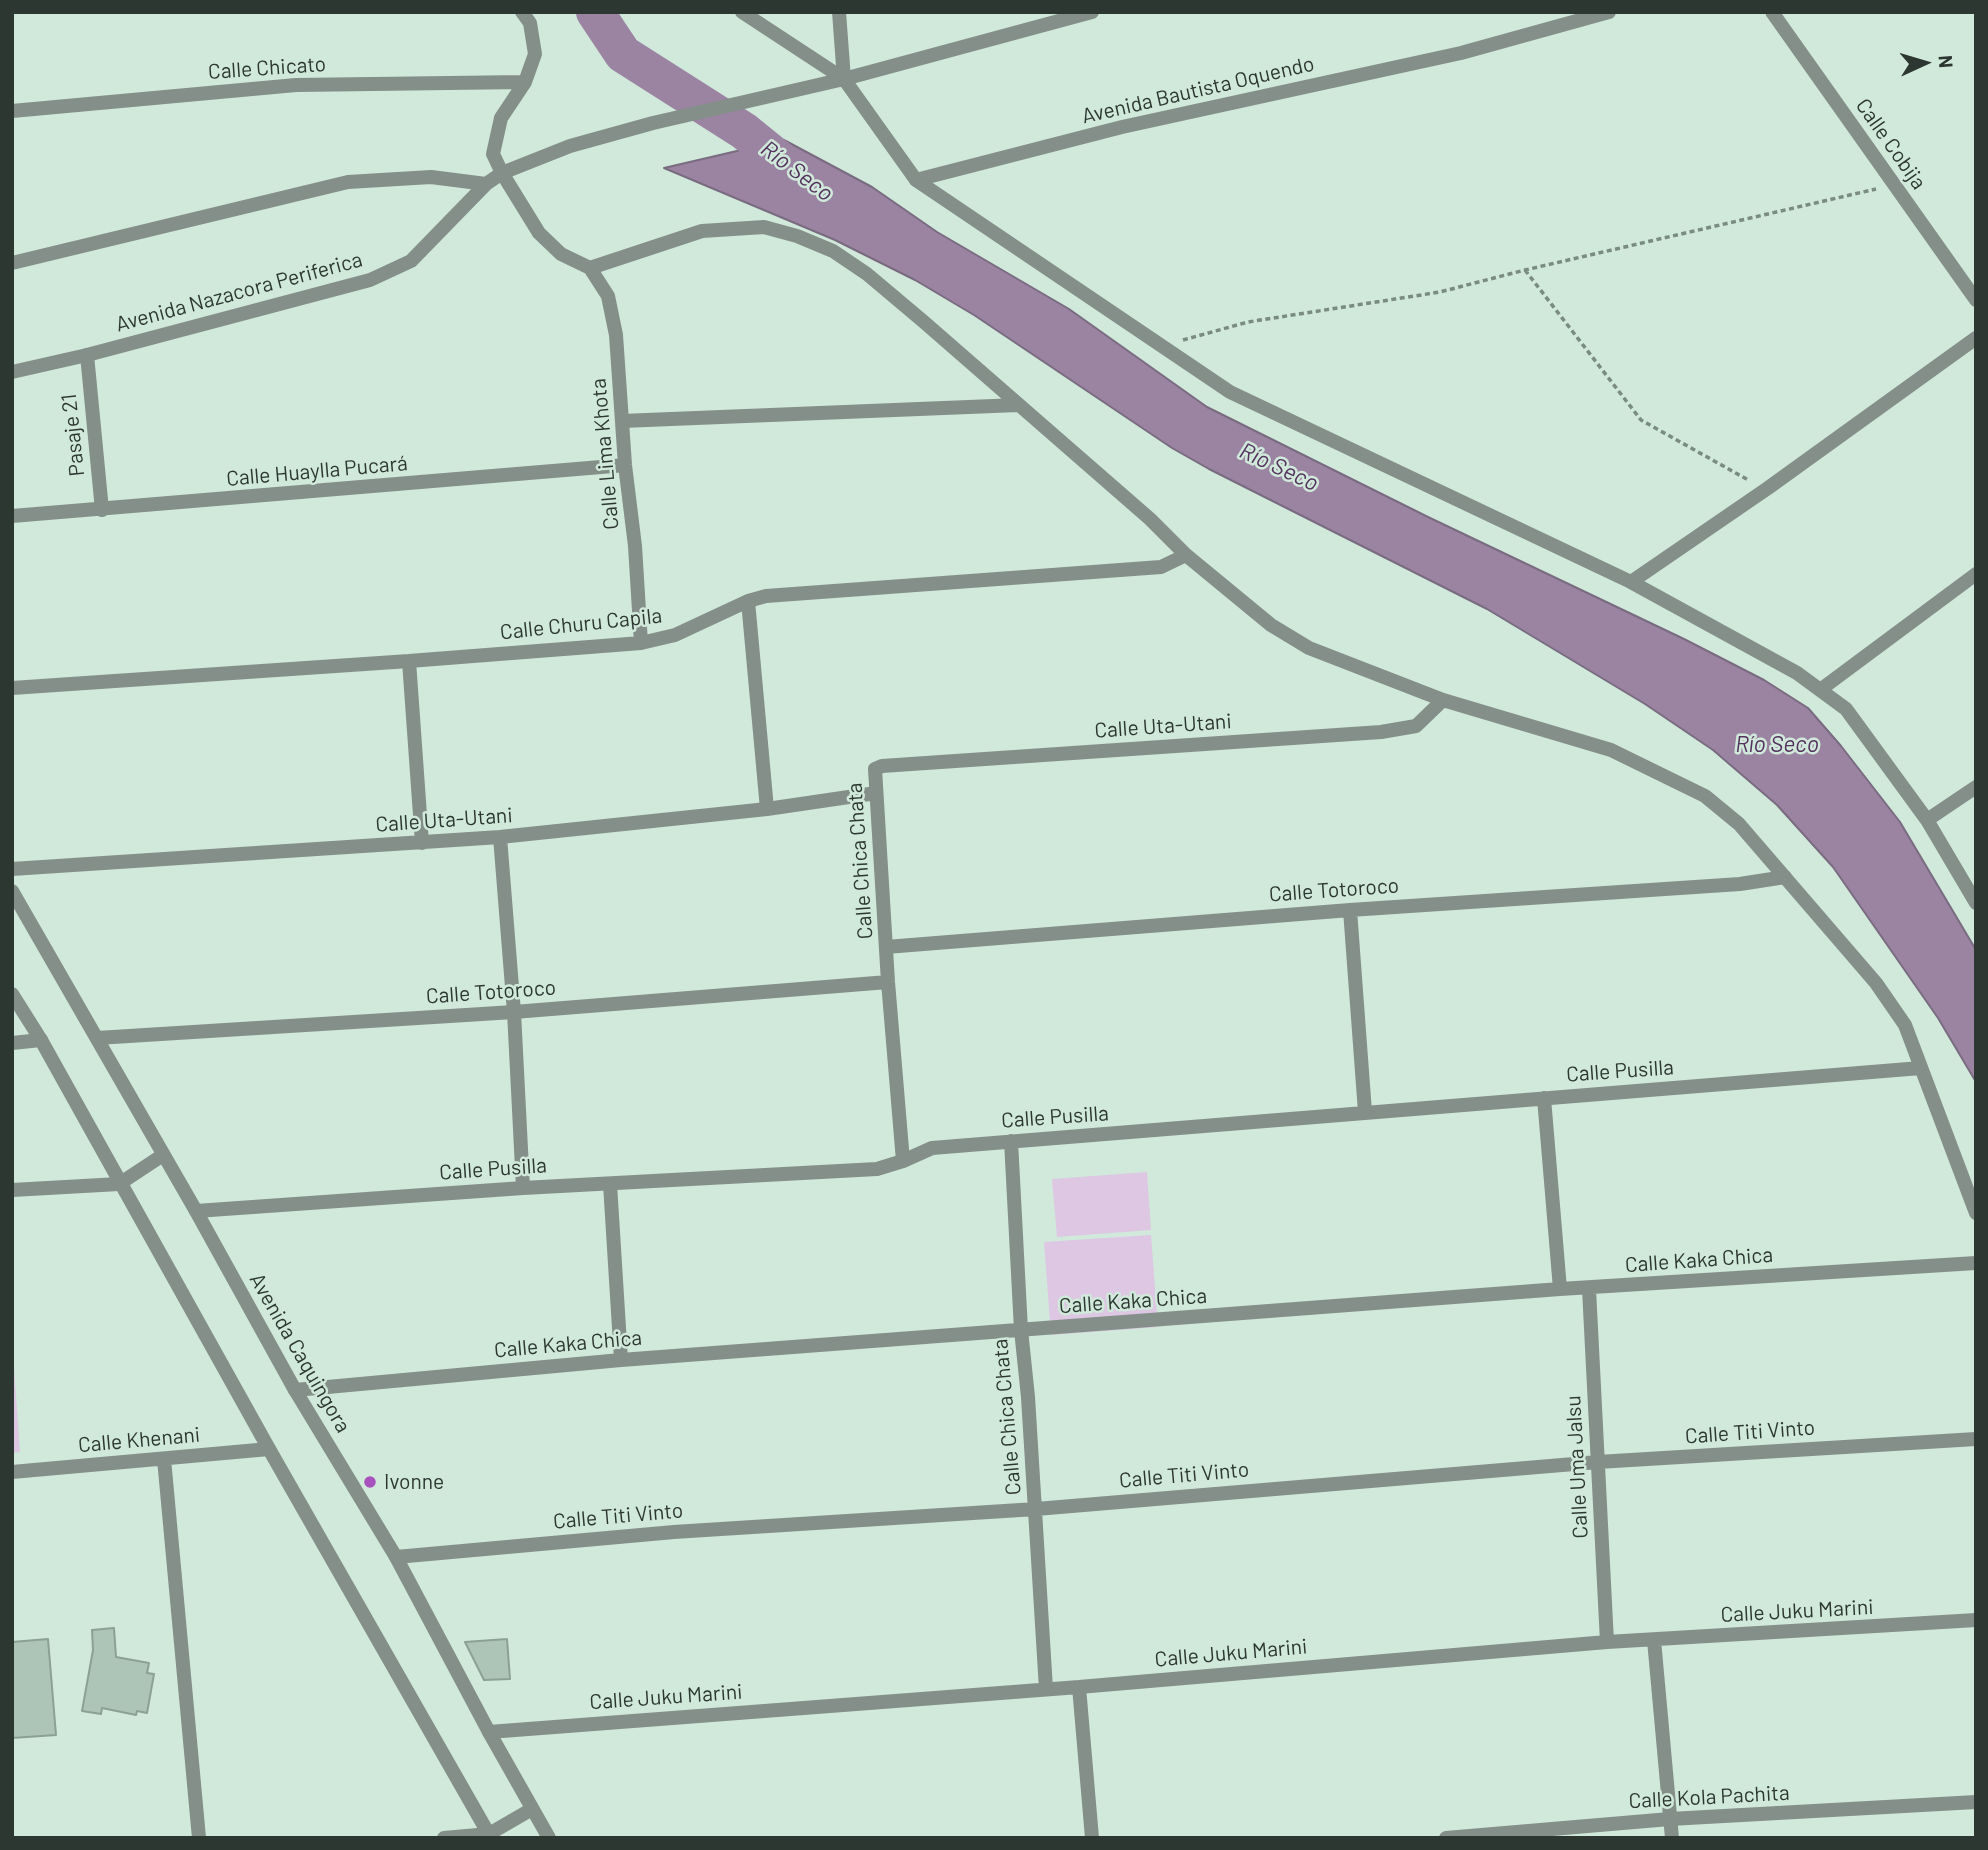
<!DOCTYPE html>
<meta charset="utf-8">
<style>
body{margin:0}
#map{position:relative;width:1988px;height:1850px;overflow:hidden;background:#d0e9da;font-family:Barlow,sans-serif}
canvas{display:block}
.frame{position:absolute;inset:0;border:14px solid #2d3732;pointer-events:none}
.north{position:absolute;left:1890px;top:28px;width:70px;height:70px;-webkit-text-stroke:5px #d0e9da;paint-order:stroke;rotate:86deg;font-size:19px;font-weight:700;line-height:28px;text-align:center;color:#2d3732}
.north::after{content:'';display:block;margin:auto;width:24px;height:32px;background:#2d3732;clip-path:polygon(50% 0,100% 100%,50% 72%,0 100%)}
</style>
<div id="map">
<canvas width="1988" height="1850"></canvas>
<div class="frame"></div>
<div class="north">N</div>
</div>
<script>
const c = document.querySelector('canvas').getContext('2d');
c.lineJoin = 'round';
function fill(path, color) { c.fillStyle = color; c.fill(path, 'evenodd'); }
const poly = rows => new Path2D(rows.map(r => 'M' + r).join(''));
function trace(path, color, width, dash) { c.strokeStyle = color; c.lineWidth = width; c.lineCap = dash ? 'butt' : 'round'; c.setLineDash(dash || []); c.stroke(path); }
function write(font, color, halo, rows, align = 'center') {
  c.font = font + ' Barlow,sans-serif'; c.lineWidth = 5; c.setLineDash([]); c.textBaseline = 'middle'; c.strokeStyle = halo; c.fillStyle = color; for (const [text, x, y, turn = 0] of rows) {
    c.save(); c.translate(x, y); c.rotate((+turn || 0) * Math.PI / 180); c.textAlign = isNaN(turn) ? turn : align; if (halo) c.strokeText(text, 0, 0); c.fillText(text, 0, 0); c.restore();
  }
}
fill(poly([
 [1147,1172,1151,1230,1057,1237,1052,1179],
 [1151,1235,1158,1327,1051,1335,1044,1242],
 [12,1339,20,1452,12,1453]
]), '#ddc7e3');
const water = poly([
 [784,140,872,187,937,232,1069,309,1207,407,1428,517,1684,639,1764,680,1808,708,1841,746,1900,822,1976,950,1976,1082,1938,1018,1833,867,1777,805,1713,750,1645,704,1487,609,1209,469,1172,448,974,315,915,280,835,240,664,168,784,140]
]);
fill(water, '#9b83a2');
trace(water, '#7a6c80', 2);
trace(poly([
 [595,12,623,54,744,131,802,178]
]), '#9b83a2', 38);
const building = poly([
 [114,1628,116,1657,149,1663,147,1673,154,1674,147,1713,137,1711,136,1715,102,1708,101,1714,82,1711,93,1650,92,1630,114,1628],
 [48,1639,56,1735,12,1738,12,1642,48,1639],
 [507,1639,510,1679,484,1680,465,1642,507,1639]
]);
fill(building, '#adc5b7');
trace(building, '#8aa194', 2);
trace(poly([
 [1525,270,1641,420,1750,481],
 [1183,340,1248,322,1440,292,1525,270,1876,189]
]), '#7a8b81', 3.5, [5, 3.5]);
trace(poly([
 [522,12,530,23,535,54,525,82,501,118,493,154,502,173,539,233,561,254,590,268,702,231,764,227,797,236,833,251,867,274,924,322,1150,519,1186,555,1271,625,1309,648,1443,700,1611,750,1705,796,1739,824,1876,983,1905,1025,1976,1213],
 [742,12,844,79],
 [839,12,844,79],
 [1772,12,1976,300],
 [12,111,296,85,525,82],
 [916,180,1230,392,1631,582,1797,673,1846,709,1927,820,1976,903],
 [590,268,608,296,616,335,625,465,635,546,641,643],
 [87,355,102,510],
 [622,421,1018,405],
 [12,516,625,465],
 [1631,582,1768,488,1976,338],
 [748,601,767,809],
 [409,661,422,843],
 [12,688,409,661,641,643,675,635,748,601,766,596,1161,567,1186,555],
 [1820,690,1976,574],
 [1927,820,1976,787],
 [500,837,514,1012,523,1188],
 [12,869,500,837,767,809,876,793],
 [1350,910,1365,1112],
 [886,947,1350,910,1740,884,1785,877],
 [97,1038,514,1012,888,982],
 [12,1043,41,1040],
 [1544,1098,1560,1289],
 [1011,1141,1021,1330,1028,1397,1046,1689],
 [903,1161,888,982,875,769,882,766,1381,732,1416,726,1443,700],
 [610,1184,621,1360],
 [12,1190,119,1184,163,1155],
 [196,1211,523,1188,877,1169,903,1161,932,1148,1921,1068],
 [1589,1289,1607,1642],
 [295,1390,621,1360,1560,1289,1976,1263],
 [164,1459,199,1838],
 [12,1472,269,1449],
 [396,1557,674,1532,1036,1509,1598,1462,1976,1439],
 [1654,1640,1672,1838],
 [1079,1687,1092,1838],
 [489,1732,1079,1687,1607,1642,1976,1620],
 [444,1838,489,1834,532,1809]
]), '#848f89', 14);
trace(poly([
 [844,79,916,180,1122,127,1461,53,1609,12],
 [12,263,348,182,431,177,486,184],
 [12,372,87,355,370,280,411,261,486,184,502,173,570,146,653,123,844,79,1092,12],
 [12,891,196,1211,295,1390,396,1557,489,1732,549,1838],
 [12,994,41,1040,269,1449,491,1838],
 [1446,1838,1670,1819,1976,1802]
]), '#848f89', 14);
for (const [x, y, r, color] of [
 [370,1482,7,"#a750be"]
]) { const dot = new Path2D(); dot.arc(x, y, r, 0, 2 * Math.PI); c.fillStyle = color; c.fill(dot); trace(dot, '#d0e9da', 2.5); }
write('21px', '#2d3732', '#d0e9da', [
 ["Calle Chicato",267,68,-4],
 ["Avenida Bautista Oquendo",1198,90,-13],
 ["Calle Cobija",1891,144,55],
 ["Avenida Nazacora Periferica",239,292,-15],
 ["Pasaje 21",73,435,-96],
 ["Calle Lima Khota",605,454,-95],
 ["Calle Huaylla Pucará",317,471,-5],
 ["Calle Churu Capila",581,624,-6],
 ["Calle Uta-Utani",1163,726,-4],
 ["Calle Uta-Utani",444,820,-4],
 ["Calle Chica Chata",860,861,-94],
 ["Calle Totoroco",1334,890,-4],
 ["Calle Totoroco",491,992,-4],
 ["Calle Pusilla",1620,1071,-4],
 ["Calle Pusilla",1055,1117,-4],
 ["Calle Pusilla",493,1169,-4],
 ["Calle Kaka Chica",1699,1260,-4],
 ["Calle Kaka Chica",1133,1301,-4],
 ["Calle Kaka Chica",568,1344,-5],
 ["Avenida Caquingora",300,1353,60],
 ["Calle Chica Chata",1007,1417,-95],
 ["Calle Titi Vinto",1750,1432,-4],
 ["Calle Khenani",139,1440,-5],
 ["Calle Uma Jalsu",1577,1467,-93],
 ["Calle Titi Vinto",1184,1475,-5],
 ["Calle Titi Vinto",618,1516,-5],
 ["Calle Juku Marini",1797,1611,-3],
 ["Calle Juku Marini",1231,1653,-5],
 ["Calle Juku Marini",666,1697,-4],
 ["Calle Kola Pachita",1709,1797,-3]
]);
write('21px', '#2d3732', '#d0e9da', [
 ["Ivonne",384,1482]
], 'left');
write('italic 23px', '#54325e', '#d0e9da', [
 ["Río Seco",797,171,37],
 ["Río Seco",1279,467,25],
 ["Río Seco",1777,744]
]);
</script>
